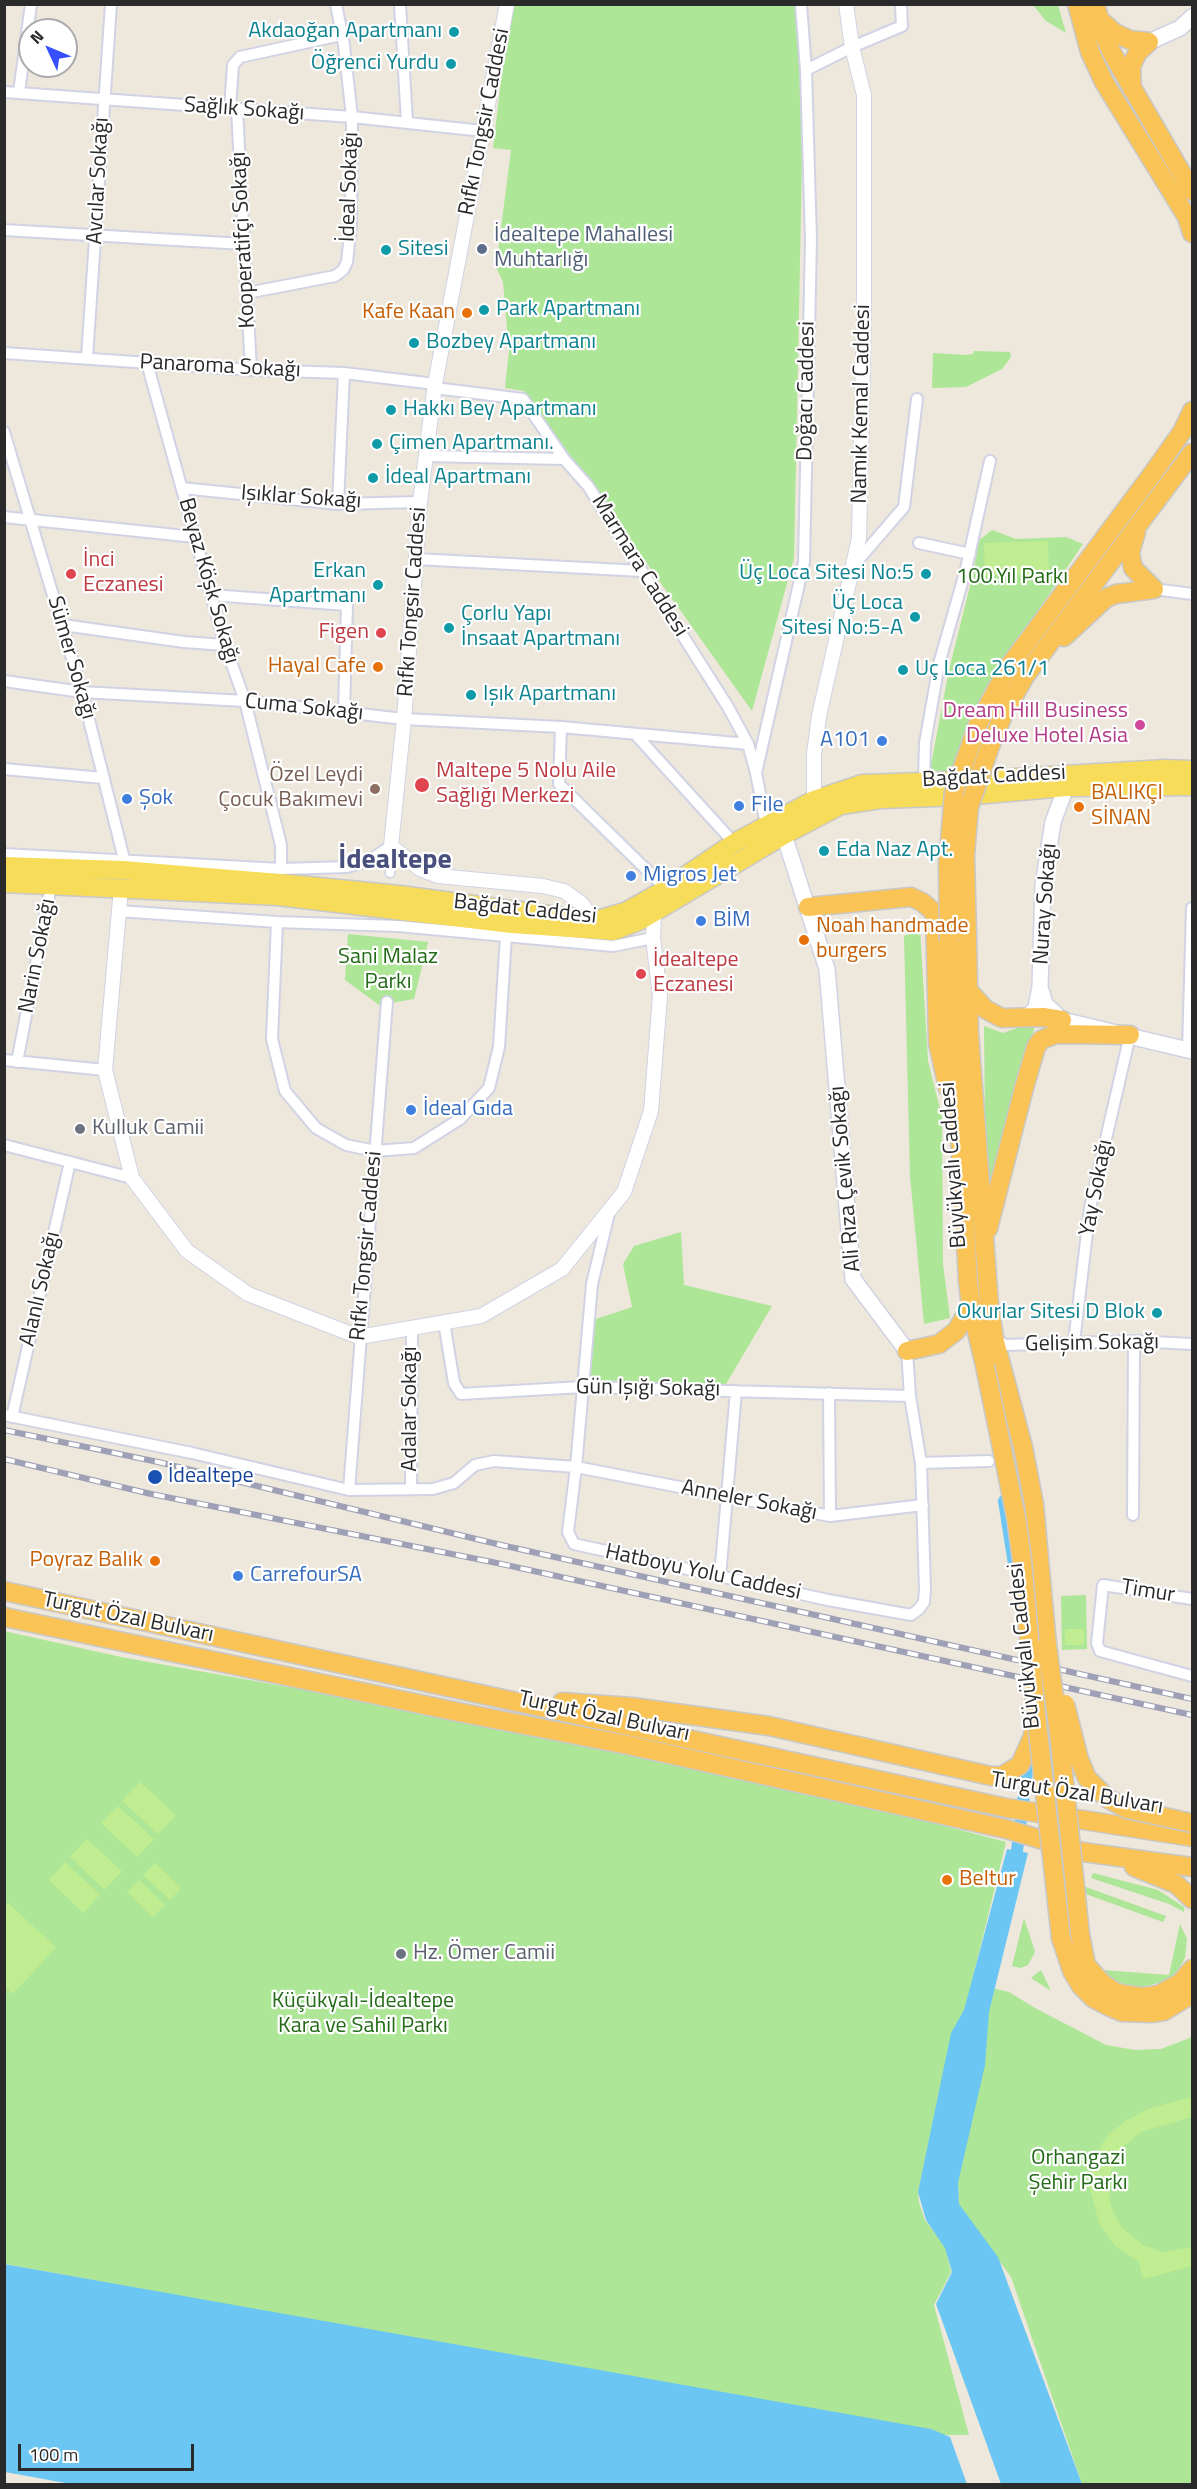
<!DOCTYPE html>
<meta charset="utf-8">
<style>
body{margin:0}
#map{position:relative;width:1197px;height:2489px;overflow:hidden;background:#ede7dc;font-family:"Titillium Web",sans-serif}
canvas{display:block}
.frame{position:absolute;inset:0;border:6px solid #2a2a2a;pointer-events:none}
.north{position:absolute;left:18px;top:18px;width:60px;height:60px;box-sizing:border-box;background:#fff;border:2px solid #aaa;border-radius:50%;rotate:314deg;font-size:16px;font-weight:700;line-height:24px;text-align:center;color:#2a2a2a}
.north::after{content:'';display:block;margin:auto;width:21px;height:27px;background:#374fff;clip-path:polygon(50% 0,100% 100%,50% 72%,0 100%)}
.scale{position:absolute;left:18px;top:2444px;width:176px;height:27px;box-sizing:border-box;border:3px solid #2a2a2a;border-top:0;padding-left:8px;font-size:18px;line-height:21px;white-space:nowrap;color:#2a2a2a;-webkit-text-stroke:4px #fff;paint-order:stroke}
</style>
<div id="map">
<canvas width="1197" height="2489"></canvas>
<div class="frame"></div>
<div class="north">N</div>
<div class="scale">100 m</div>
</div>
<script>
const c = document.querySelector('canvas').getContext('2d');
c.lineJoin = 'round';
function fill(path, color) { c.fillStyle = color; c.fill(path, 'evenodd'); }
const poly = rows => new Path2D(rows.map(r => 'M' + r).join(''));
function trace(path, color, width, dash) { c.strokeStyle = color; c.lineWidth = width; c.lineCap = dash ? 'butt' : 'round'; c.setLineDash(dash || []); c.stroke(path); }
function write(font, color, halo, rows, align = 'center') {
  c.font = font + ' "Titillium Web",sans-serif'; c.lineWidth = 4.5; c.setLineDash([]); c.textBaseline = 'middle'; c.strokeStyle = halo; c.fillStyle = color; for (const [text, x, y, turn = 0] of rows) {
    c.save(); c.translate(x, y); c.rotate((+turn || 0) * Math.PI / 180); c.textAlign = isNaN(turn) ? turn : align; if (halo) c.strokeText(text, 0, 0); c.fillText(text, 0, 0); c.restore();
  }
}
fill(poly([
 [510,5,797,5,801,53,802,162,794,558,752,711,524,391,505,388,509,351,503,282,496,267,511,150,493,148],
 [1033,5,1058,5,1066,33,1046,21],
 [974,351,1010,352,1011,357,1002,369,966,387,932,388,933,353,965,355,973,354],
 [992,530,1016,539,1066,537,1083,544,985,689,968,725,952,772,930,770,949,670,974,570,978,541],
 [920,929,928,1061,942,1117,943,1264,950,1318,924,1324,910,1176,904,936],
 [348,934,428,942,414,999,379,1005,345,980],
 [1035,1025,986,1212,984,1026,1003,1033,1023,1026],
 [681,1232,684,1285,772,1306,726,1384,588,1380,593,1320,632,1307,623,1264,634,1246],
 [1086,1595,1087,1649,1062,1650,1061,1596],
 [4,1631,121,1657,561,1736,899,1814,1006,1842,965,2010,952,2033,918,2192,919,2203,925,2220,945,2246,951,2272,934,2305,969,2435,942,2435,5,2264],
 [1093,1873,1158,1890,1184,1907,1184,1912,1169,1904,1091,1878],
 [1083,1886,1166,1916,1163,1922,1083,1893],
 [1024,1918,1035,1952,1028,1965,1021,1968,1012,1966],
 [1180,1924,1187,1939,1185,1958,1177,1972,1169,1980,1139,1988,1110,1980,1102,1970,1169,1975],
 [1041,1970,1051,1991,1031,1978],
 [992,1988,1009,1992,1035,2008,1106,2045,1135,2050,1161,2049,1192,2037,1192,2484,1082,2484,1011,2277,959,2205,958,2183]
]), '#ace696');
fill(poly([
 [1048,541,1049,573,985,576,984,543],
 [1065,1629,1084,1629,1084,1645,1065,1645],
 [140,1782,176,1815,158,1834,122,1801],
 [118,1806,154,1839,137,1857,101,1823],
 [87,1839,122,1871,105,1890,70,1857],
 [65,1862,100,1895,83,1913,49,1880],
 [155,1863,181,1888,170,1900,143,1875],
 [139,1880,165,1905,153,1917,127,1892],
 [8,1903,56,1947,13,1994,5,1986,4,1906],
 [1192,2097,1192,2117,1141,2132,1124,2146,1111,2170,1108,2182,1110,2203,1115,2216,1123,2229,1143,2245,1163,2252,1192,2247,1192,2266,1143,2279,1139,2262,1115,2246,1099,2223,1090,2188,1093,2166,1101,2145,1109,2134,1125,2121,1148,2109]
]), '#c0ed91');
fill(poly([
 [1007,1849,1028,1853,989,2012,985,2065,958,2183,959,2204,998,2257,1082,2484,1001,2484,936,2304,952,2272,945,2248,926,2220,918,2192,951,2033,964,2010],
 [4,2264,931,2429,950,2437,967,2484,5,2484]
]), '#6bc6f3');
fill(poly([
 [5,2472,71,2484,5,2484]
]), '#ede7dc');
trace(poly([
 [1004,1501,1014,1564],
 [1017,1851,1029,1753]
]), '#6bc6f3', 12);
const pedestrian = poly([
 [390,873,391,846]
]);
const minor = poly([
 [400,4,407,122],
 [806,70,852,47,902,26,901,4],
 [4,92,352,117,483,131],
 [19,92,31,4],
 [230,109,233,65,240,57,341,35],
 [237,110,251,370],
 [4,230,244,244],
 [247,293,335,276,343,270,347,262,351,225,352,117,344,45,336,4],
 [4,353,251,370,344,373,435,384],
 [87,357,111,4],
 [147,363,225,645,245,701,281,845,281,869],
 [435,388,523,399,564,459,588,486,728,707,748,744,756,773,766,825],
 [4,432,82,692,124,859,122,874],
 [426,456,564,459],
 [182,488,338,504,420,502],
 [338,504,344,373],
 [4,517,195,537],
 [919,543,970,554],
 [416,559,642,571],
 [854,565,904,507,917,399],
 [1154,589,1192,594],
 [211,595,347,605,344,712],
 [63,625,184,642,225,645],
 [4,681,82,692,245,701,404,719,561,727,748,744],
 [561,727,559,784,666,889],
 [635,734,734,843],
 [4,769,103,778],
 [756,773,804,562,811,240,806,70,801,4],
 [924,781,925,743,939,664,966,569,990,461],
 [4,854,281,869,347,867,369,861,391,846],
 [118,911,277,922,398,926,613,946,653,938],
 [277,922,272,1039,285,1091,316,1128,346,1145,375,1151,414,1148,460,1119,489,1088,499,1047,506,936],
 [1188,1050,1192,908],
 [4,1060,105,1070],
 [17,1062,51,886],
 [4,1145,132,1178],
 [609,1213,592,1284,576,1467,568,1532,574,1544,828,1600,911,1615,919,1609,924,1602,925,1589,921,1463,910,1396,907,1351],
 [444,1322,454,1383,461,1394,582,1387,910,1396],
 [994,1338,1005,1345,1134,1341,1192,1344],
 [1074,1342,1090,1208,1130,1035],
 [829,1393,830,1516],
 [4,1415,192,1453,349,1490,433,1489,454,1483,475,1465,494,1461,576,1467,830,1516,923,1505],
 [12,1417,70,1162],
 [921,1463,989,1461],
 [411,1488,412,1329],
 [349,1490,387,1002],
 [1133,1515,1134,1341],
 [720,1577,736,1391],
 [1192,1599,1103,1585,1097,1643,1100,1651,1192,1676]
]);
const tertiary = poly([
 [507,4,435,384,420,502,404,719,391,846,420,869,438,876,543,886,564,891,582,904,594,921],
 [814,800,814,754,819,716,859,538,864,315,864,95,852,47,846,4],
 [121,888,105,1070,132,1178,187,1251,248,1294,359,1337,481,1316,562,1269,624,1192,651,1111,660,996,653,938,654,912]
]);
const secondary = poly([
 [1149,42,1180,28,1192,17],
 [784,835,827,969,853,1279,907,1351],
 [1040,987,1043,885,1053,822,1066,787],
 [1027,1017,1036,1008,1040,987,1045,1004,1062,1020,1192,1051]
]);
const primary = poly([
 [4,866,123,870,279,883,400,895,594,921,627,911,666,889,734,843,814,800,862,784,981,780,1165,769,1192,770],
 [4,883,278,896,512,924,614,931,641,920,784,835,841,805,881,799,963,796,1066,787,1192,786]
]);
const trunk = poly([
 [1077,4,1090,52,1104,82,1187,217,1192,233],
 [1095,4,1104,35,1112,53,1192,191],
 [1100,20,1115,33,1130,40,1149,42],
 [1132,89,1131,66,1138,52,1149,42],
 [1136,532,1130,553,1133,568,1154,589],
 [1064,637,1106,598,1116,594,1154,589],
 [1010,665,1153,473,1182,432,1192,411],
 [1025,676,1192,453],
 [808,907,911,897,922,902,935,913,938,1043,948,1088],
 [967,937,969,1033,989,1304,994,1338,1023,1447,1034,1504,1047,1645],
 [949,941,968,1281,971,1307,985,1366],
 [969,991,985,1009,1002,1018,1043,1017,1062,1020],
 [988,1229,1024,1088,1036,1047,1041,1040,1056,1034,1130,1035],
 [907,1351,939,1344,956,1331,971,1307],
 [4,1591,1007,1808,1192,1837],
 [4,1617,458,1712,628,1745,1006,1829,1083,1852,1192,1867],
 [562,1702,632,1707,769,1726,991,1776,1002,1776,1020,1765,1033,1736,1034,1721],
 [1134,1867,1176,1884,1192,1899],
 [1080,1934,1086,1965,1103,1984,1117,1993,1141,1997,1158,1995,1180,1983,1192,1969],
 [1061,1938,1072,1971,1081,1986,1093,1998,1110,2007,1122,2012,1151,2013,1164,2011,1192,1994]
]);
trace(pedestrian, '#d1d3e4', 11);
trace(minor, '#d1d3e4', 14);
trace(tertiary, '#d1d3e4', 16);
trace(secondary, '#d1d3e4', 18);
trace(primary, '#c8c8c8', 21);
trace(trunk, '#c8c8c8', 21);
trace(pedestrian, '#fff', 8);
trace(minor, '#fff', 10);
trace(tertiary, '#fff', 14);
trace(secondary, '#fff', 15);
trace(primary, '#f6dc58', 18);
trace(trunk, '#fac356', 18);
const rail = poly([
 [4,1430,158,1462,501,1545,1192,1699],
 [4,1459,151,1494,497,1563,1192,1715]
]);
trace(rail, '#9ea0b6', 6);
trace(rail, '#fff', 4, [11]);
const trunkBridge = poly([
 [967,937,965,855,969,807,989,749,1004,713,1025,676],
 [949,941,948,864,954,792,978,724,1010,665],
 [985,1366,1016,1517,1022,1560,1035,1704,1061,1938],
 [1047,1645,1059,1733,1080,1934],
 [1065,1704,1079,1759,1087,1778,1107,1798,1127,1809,1192,1823]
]);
trace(trunkBridge, '#c8c8c8', 21, []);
trace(trunkBridge, '#fac356', 18);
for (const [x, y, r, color] of [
 [454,32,6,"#0f9aa8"],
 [451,64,6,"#0f9aa8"],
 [482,249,6,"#5c6f8a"],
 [386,250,6,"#0f9aa8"],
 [484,310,6,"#0f9aa8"],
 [467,313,6,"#e8710a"],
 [414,343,6,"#0f9aa8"],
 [391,410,6,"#0f9aa8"],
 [377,444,6,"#0f9aa8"],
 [373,478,6,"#0f9aa8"],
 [71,574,6,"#e0444e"],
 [926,574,6,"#0f9aa8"],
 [378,585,6,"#0f9aa8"],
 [915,617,6,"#0f9aa8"],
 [449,628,6,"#0f9aa8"],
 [381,633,6,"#e0444e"],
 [378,667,6,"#e8710a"],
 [903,670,6,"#0f9aa8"],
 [471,695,6,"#0f9aa8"],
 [1140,725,6,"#d1479c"],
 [882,741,6,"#3f7fe0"],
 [422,785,8,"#e0444e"],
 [375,789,6,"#8d6e63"],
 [127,799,6,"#3f7fe0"],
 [739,806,6,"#3f7fe0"],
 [1079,807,6,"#e8710a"],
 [824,851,6,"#0f9aa8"],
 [631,876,6,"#3f7fe0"],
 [701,921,6,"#3f7fe0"],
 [804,940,6,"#e8710a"],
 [641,974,6,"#e0444e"],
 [411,1110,6,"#3f7fe0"],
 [80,1129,6,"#6b7280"],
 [1157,1313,6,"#0f9aa8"],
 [155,1477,8,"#1a4fb4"],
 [155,1561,6,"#e8710a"],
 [238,1576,6,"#3f7fe0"],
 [947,1880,6,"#e8710a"],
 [401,1954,6,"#6b7280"]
]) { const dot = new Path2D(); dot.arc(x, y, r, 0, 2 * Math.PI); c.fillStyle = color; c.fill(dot); trace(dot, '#fff', 2); }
write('22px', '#0d838f', '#fff', [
 ["Akdaoğan Apartmanı",442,32,"right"],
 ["Öğrenci Yurdu",439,64,"right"],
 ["Sitesi",398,250],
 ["Park Apartmanı",496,310],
 ["Bozbey Apartmanı",426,343],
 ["Hakkı Bey Apartmanı",403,410],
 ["Çimen Apartmanı.",389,444],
 ["İdeal Apartmanı",385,478],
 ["Erkan",366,572,"right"],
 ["Apartmanı",366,597,"right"],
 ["Üç Loca Sitesi No:5",914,574,"right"],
 ["Üç Loca",903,604,"right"],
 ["Sitesi No:5-A",903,629,"right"],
 ["Çorlu Yapı",461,615],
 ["İnsaat Apartmanı",461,640],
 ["Uç Loca 261/1",915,670],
 ["Işık Apartmanı",483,695],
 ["Eda Naz Apt.",836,851],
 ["Okurlar Sitesi D Blok",1145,1313,"right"]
], 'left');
write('22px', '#2a2a2a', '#fff', [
 ["Sağlık Sokağı",244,110,4],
 ["Rıfkı Tongsir Caddesi",485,122,-79],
 ["Avcılar Sokağı",99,181,-87],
 ["İdeal Sokağı",350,187,-88],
 ["Kooperatifçi Sokağı",244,240,-93],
 ["Panaroma Sokağı",220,367,3],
 ["Doğacı Caddesi",807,391,-89],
 ["Namık Kemal Caddesi",862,404,-89],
 ["Işıklar Sokağı",301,498,4],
 ["Marmara Caddesi",639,566,58],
 ["Beyaz Köşk Sokağı",208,581,74],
 ["Rıfkı Tongsir Caddesi",413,602,-86],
 ["Sümer Sokağı",71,658,74],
 ["Cuma Sokağı",304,708,6],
 ["Bağdat Caddesi",994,777,-3],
 ["Nuray Sokağı",1046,904,-86],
 ["Bağdat Caddesi",525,910,6],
 ["Narin Sokağı",38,956,-79],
 ["Büyükyalı Caddesi",954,1165,-94],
 ["Ali Rıza Çevik Sokağı",846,1179,-95],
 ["Yay Sokağı",1097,1188,-79],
 ["Rıfkı Tongsir Caddesi",367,1246,-85],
 ["Alanlı Sokağı",41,1289,-77],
 ["Gelişim Sokağı",1092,1344,-1],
 ["Gün Işığı Sokağı",648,1389,1],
 ["Adalar Sokağı",411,1409,-90],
 ["Anneler Sokağı",749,1501,11],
 ["Hatboyu Yolu Caddesi",703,1573,12],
 ["Timur",1148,1592,9],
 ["Turgut Özal Bulvarı",128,1618,12],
 ["Büyükyalı Caddesi",1025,1646,-96],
 ["Turgut Özal Bulvarı",604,1717,12],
 ["Turgut Özal Bulvarı",1077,1794,9]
]);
write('22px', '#4e5e75', '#fff', [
 ["İdealtepe Mahallesi",494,236],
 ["Muhtarlığı",494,261]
], 'left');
write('22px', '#c56008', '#fff', [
 ["Kafe Kaan",455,313],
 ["Hayal Cafe",366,667],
 ["BALIKÇI",1091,794,"left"],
 ["SİNAN",1091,819,"left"],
 ["Noah handmade",816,927,"left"],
 ["burgers",816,952,"left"],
 ["Poyraz Balık",143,1561],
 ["Beltur",959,1880,"left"]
], 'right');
write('22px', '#be3a42', '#fff', [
 ["İnci",83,561],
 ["Eczanesi",83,586],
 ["Figen",369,633,"right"],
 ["Maltepe 5 Nolu Aile",436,772],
 ["Sağlığı Merkezi",436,797],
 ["İdealtepe",653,961],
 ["Eczanesi",653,986]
], 'left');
write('22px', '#236b17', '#fff', [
 ["100.Yıl Parkı",1012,578],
 ["Sani Malaz",388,958],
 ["Parkı",388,983],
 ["Küçükyalı-İdealtepe",363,2002],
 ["Kara ve Sahil Parkı",363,2027],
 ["Orhangazi",1078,2159],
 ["Şehir Parkı",1078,2184]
]);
write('22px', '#b23c85', '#fff', [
 ["Dream Hill Business",1128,712],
 ["Deluxe Hotel Asia",1128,737]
], 'right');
write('22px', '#366cbe', '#fff', [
 ["A101",870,741,"right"],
 ["Şok",139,799],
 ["File",751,806],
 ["Migros Jet",643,876],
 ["BİM",713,921],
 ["İdeal Gıda",423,1110],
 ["CarrefourSA",250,1576]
], 'left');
write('22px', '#785e54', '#fff', [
 ["Özel Leydi",363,776],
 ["Çocuk Bakımevi",363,801]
], 'right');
write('22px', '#5b616d', '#fff', [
 ["Kulluk Camii",92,1129],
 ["Hz. Ömer Camii",413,1954]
], 'left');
write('22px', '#164399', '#fff', [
 ["İdealtepe",168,1477]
], 'left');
write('bold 28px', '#494f7d', '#fff', [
 ["İdealtepe",395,861]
]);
</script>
